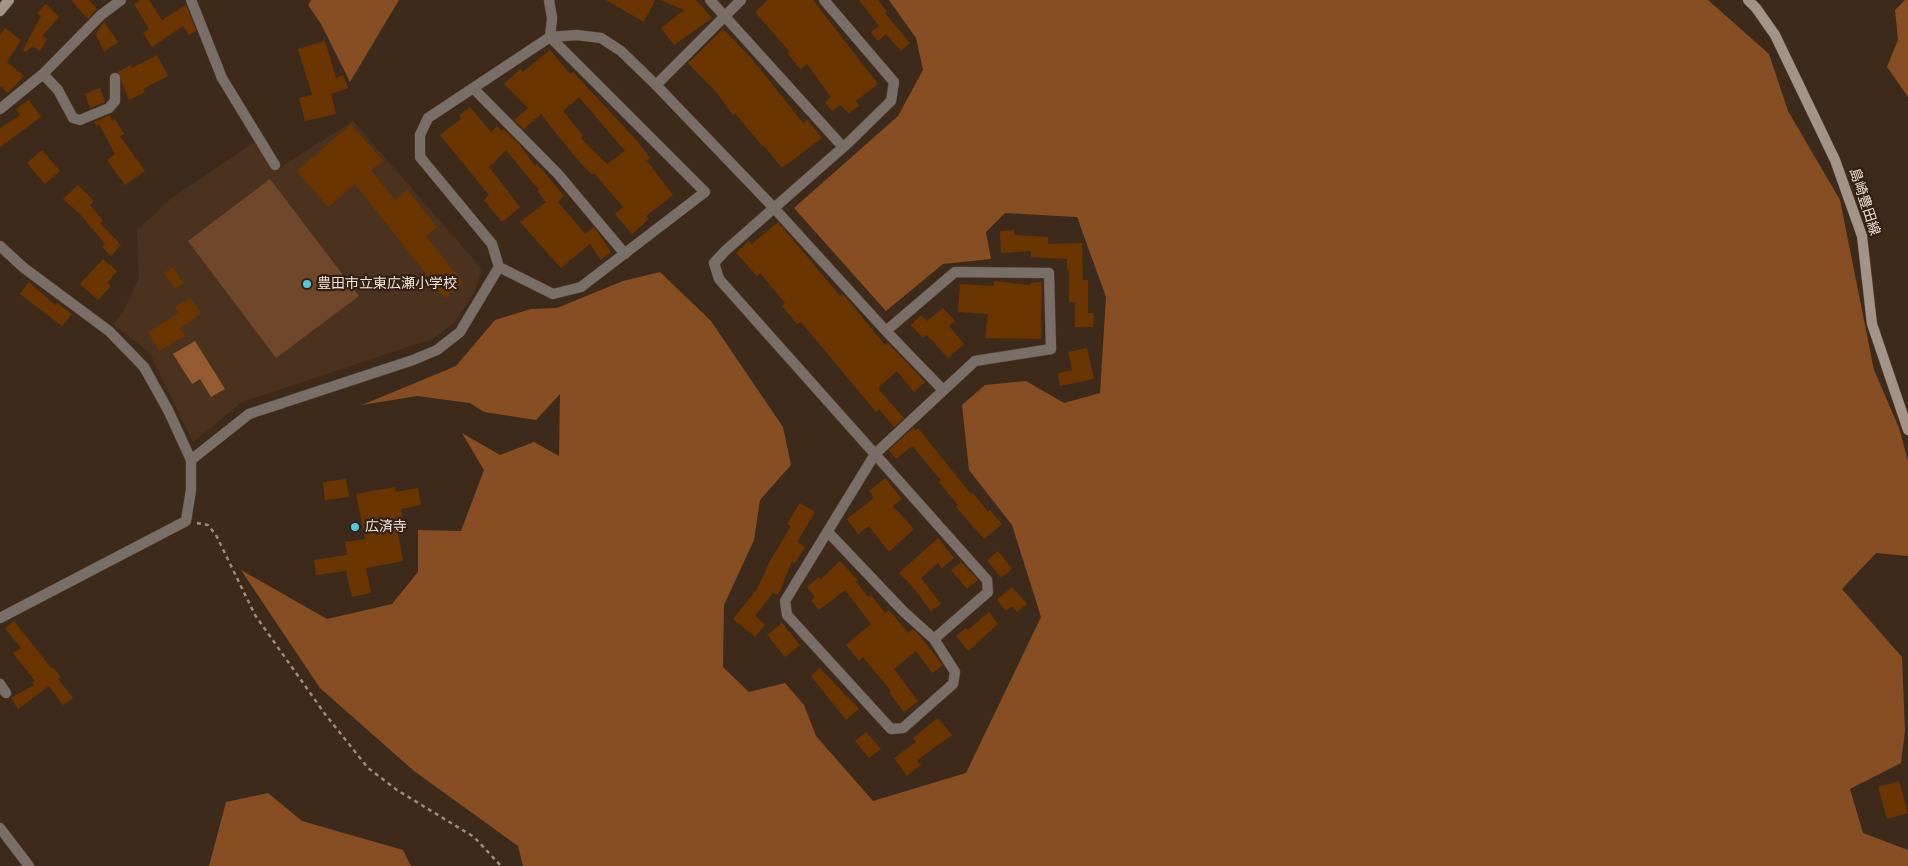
<!DOCTYPE html>
<meta charset="utf-8">
<style>
body{margin:0}
canvas{display:block;background:#3e2a1b}
</style>
<canvas width="1908" height="866"></canvas>
<script>
const c = document.querySelector('canvas').getContext('2d');
c.lineJoin = 'round';
function fill(path, color) { c.fillStyle = color; c.fill(path, 'evenodd'); }
const poly = rows => new Path2D(rows.map(r => 'M' + r).join(''));
function trace(path, color, width, dash) { c.strokeStyle = color; c.lineWidth = width; c.lineCap = dash ? 'butt' : 'round'; c.setLineDash(dash || []); c.stroke(path); }
function write(font, color, halo, rows, align = 'center') {
  c.font = font + ' "Varela Round","Noto Sans JP",sans-serif'; c.lineWidth = 4.5; c.setLineDash([]); c.textBaseline = 'middle'; c.strokeStyle = halo; c.fillStyle = color; for (const [text, x, y, turn = 0] of rows) {
    c.save(); c.translate(x, y); c.rotate((+turn || 0) * Math.PI / 180); c.textAlign = isNaN(turn) ? turn : align; if (halo) c.strokeText(text, 0, 0); c.fillText(text, 0, 0); c.restore();
  }
}
fill(poly([
 [353,121,482,269,475,291,455,322,432,339,242,402,193,442,150,353,113,324,124,310,139,278,137,230,172,198,255,142,275,171]
]), '#4b321f');
fill(poly([
 [270,179,359,296,276,358,188,241]
]), '#6f482c');
fill(poly([
 [311,0,399,0,350,82,321,24,308,5],
 [889,0,1708,0,1769,54,1788,111,1840,200,1874,370,1899,428,1908,461,1908,556,1876,553,1842,589,1902,657,1905,731,1901,763,1850,789,1863,833,1908,850,1908,866,523,866,518,846,414,771,320,688,241,570,327,619,392,604,418,572,418,530,461,531,484,470,462,433,500,455,534,442,559,456,560,394,536,420,484,412,470,403,417,396,362,405,456,366,495,320,531,309,557,308,623,281,660,272,711,321,783,427,791,465,760,500,754,540,724,605,723,667,749,692,785,683,804,705,816,736,873,801,966,773,1041,617,1012,525,969,470,962,405,985,385,1026,381,1064,403,1100,393,1106,297,1077,217,1005,213,986,232,991,259,943,264,886,311,794,208,898,116,923,70,916,38],
 [1905,0,1908,0,1908,97,1887,67,1898,40,1895,10],
 [268,793,302,821,403,850,411,866,209,866,226,802]
]), '#864e22');
fill(poly([
 [195,341,225,389,211,397,200,379,192,384,173,354]
]), '#945b30');
fill(poly([
 [71,0,89,0,97,9,88,19],
 [141,0,149,0,162,20,186,5,196,31,189,35,183,26,152,47,143,33,149,29,134,4],
 [606,0,655,0,644,22],
 [660,0,696,0,712,18,674,45,661,28,684,10],
 [768,0,813,0,878,84,856,101,859,106,849,113,840,105,832,111,825,102,831,97,807,64,800,69,788,54,790,52,755,12],
 [859,0,878,0,887,12,885,13,910,43,901,51,886,34,878,41,871,32,879,26],
 [46,4,59,17,42,36,47,39,40,51,32,46,26,52,23,50,41,16,37,13],
 [104,22,118,42,104,52,96,34],
 [5,28,21,40,7,62,24,76,8,93,0,86,0,35],
 [723,29,752,59,803,123,807,120,822,138,782,168,764,146,763,147,735,113,733,115,717,93,688,63],
 [325,41,336,78,343,75,348,88,331,94,336,114,305,121,299,98,312,95,298,49],
 [550,50,570,74,573,72,637,141,650,158,647,161,673,195,646,216,649,219,632,234,615,214,623,207,594,173,592,175,576,158,541,114,524,129,514,120,528,108,504,84,520,69,523,72],
 [579,97,625,151,607,164,581,138,583,136,563,111],
 [157,55,168,76,143,89,145,92,129,100,118,72,131,65,132,68],
 [100,88,105,102,90,108,85,94],
 [29,100,41,117,0,147,0,128,20,115,16,109],
 [470,107,491,132,497,126,501,131,503,129,519,144,535,166,537,164,564,196,558,202,585,234,594,227,611,252,601,260,590,244,561,268,520,222,546,202,537,191,539,190,506,150,489,167,520,207,502,222,484,200,489,195,440,135,461,119,459,116],
 [110,115,112,121,115,119,124,134,120,136,145,171,125,185,107,160,115,154,99,124,96,126,94,122],
 [351,124,383,161,371,170,395,200,408,190,437,227,426,236,463,283,445,298,355,184,328,207,297,171],
 [42,150,60,171,45,184,27,163],
 [78,185,94,201,90,205,103,221,100,223,121,245,111,256,102,247,105,244,80,214,63,199],
 [778,222,840,296,843,294,885,345,888,343,925,382,914,392,897,371,880,386,879,390,904,418,894,427,879,409,876,412,801,322,797,324,782,306,785,303,760,273,757,276,736,253,749,241,752,244],
 [1014,230,1014,235,1048,237,1048,244,1082,243,1083,280,1088,280,1088,313,1094,313,1093,327,1075,327,1075,302,1069,302,1069,270,1067,270,1067,259,1031,257,1031,251,1001,253,1000,231],
 [103,259,117,271,107,283,111,286,98,300,80,284],
 [173,267,184,283,175,289,164,273],
 [994,281,1030,285,1030,283,1042,282,1041,339,985,338,988,314,958,312,960,284,994,286],
 [29,282,55,305,57,303,72,314,62,326,20,294],
 [190,298,201,314,180,328,185,336,159,351,148,332,179,313,175,307],
 [943,308,955,321,949,326,964,344,948,358,927,335,923,338,911,325,921,315,927,321],
 [1087,348,1094,379,1060,386,1058,373,1072,370,1068,352],
 [913,428,915,431,918,428,971,494,973,493,988,512,990,510,1002,524,984,539,956,507,958,505,939,482,941,480,912,446,896,459,889,450],
 [885,478,902,499,893,506,914,529,889,552,869,526,858,534,847,519,874,498,869,491],
 [346,479,349,497,325,500,323,482],
 [395,487,396,492,418,488,421,505,401,509,403,521,396,523,403,561,366,568,371,593,352,597,346,571,316,575,314,560,347,555,345,542,365,539,356,494],
 [800,503,815,512,797,542,805,547,795,563,792,561,778,595,773,593,755,616,765,625,755,637,733,619,757,589,770,561,791,526,787,524],
 [938,538,954,558,942,568,938,563,921,578,941,604,931,611,912,586,899,573],
 [998,551,1012,569,1001,578,987,560],
 [840,561,858,580,856,582,868,597,871,595,885,613,889,610,908,633,913,629,919,635,943,665,932,673,916,651,894,669,918,701,904,712,889,692,891,691,863,657,859,661,846,645,871,624,845,590,819,610,811,600,815,597,807,587,819,577,820,580],
 [961,562,978,580,967,589,951,570],
 [1012,587,1027,604,1017,612,1012,606,1006,611,997,600],
 [989,612,998,624,968,651,956,636,966,628,968,630],
 [14,621,51,668,53,667,61,677,58,679,73,698,63,705,49,686,18,709,11,698,34,685,32,683,35,681,13,653,21,648,5,628],
 [782,623,800,645,785,657,767,635],
 [820,668,859,709,846,720,811,676],
 [938,718,952,735,917,760,921,765,907,776,894,758,916,742,913,738],
 [866,732,881,749,869,758,855,741],
 [1899,781,1908,813,1887,819,1878,787]
]), '#6a3501');
const street = poly([
 [191,0,222,78,275,165],
 [549,0,552,18,550,37],
 [710,0,842,146],
 [824,0,894,82,891,101,848,143,725,251,714,263,719,279,987,580,988,592,934,639],
 [550,37,705,192,581,287,553,294,499,267,492,244,420,157,420,135,428,118,550,37,577,35,601,38,621,51,656,85,774,208,886,331,943,390],
 [43,74,58,90,73,118,80,120,109,108,115,101,115,78],
 [656,85,741,0],
 [473,88,558,174,625,254],
 [0,109,43,74,101,15,121,0],
 [0,246,24,268,109,331,144,367,168,410,191,460,191,490,186,521,0,618],
 [191,460,249,414,413,360,437,350,460,332,499,267],
 [828,532,903,611,934,639,955,672,953,684,903,728,891,729,787,615,785,601,875,454,975,361,1051,349,1049,273,955,272,886,331],
 [0,684,6,693],
 [0,828,29,866]
]);
const secondary = poly([
 [1748,0,1756,8,1775,35,1835,160,1862,236,1872,324,1908,430],
 [0,11,9,0]
]);
trace(street, '#5b483a', 11);
trace(secondary, '#5b483a', 11);
trace(poly([
 [197,523,208,525,216,535,255,615,325,714,368,768,397,790,474,837,501,866]
]), '#9c8c80', 2.5, [4, 4]);
trace(street, '#7a6f68', 10);
trace(secondary, '#a49387', 10);
for (const [x, y, r, color] of [
 [307,284,5,"#52cbd9"],
 [355,527,5,"#52cbd9"]
]) { const dot = new Path2D(); dot.arc(x, y, r, 0, 2 * Math.PI); c.fillStyle = color; c.fill(dot); trace(dot, '#342012', 2); }
write('14px', '#f1e3da', '#342012', [
 ["島崎豊田線",1864,202,72]
]);
write('14px', '#f1e3da', '#342012', [
 ["豊田市立東広瀬小学校",317,284],
 ["広済寺",365,527]
], 'left');
</script>
